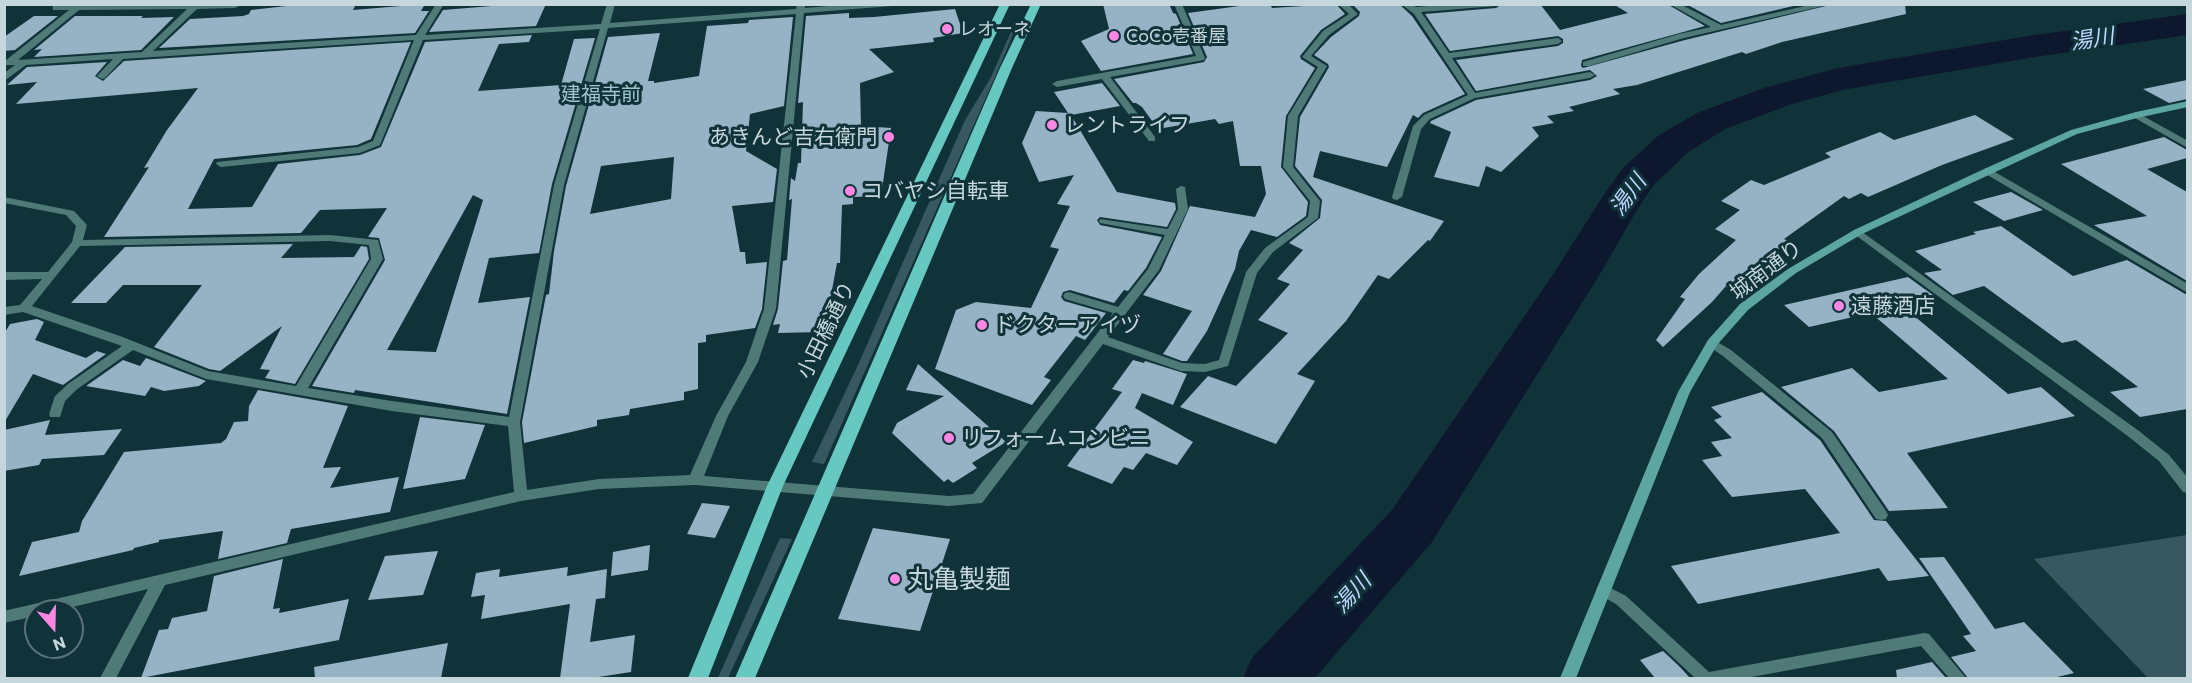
<!DOCTYPE html>
<meta charset="utf-8">
<style>
body{margin:0}
#map{position:relative;width:2192px;height:683px;overflow:hidden;background:#103239;font-family:Commissioner,sans-serif}
canvas{display:block}
.frame{position:absolute;inset:0;border:6px solid #c5d7dc;pointer-events:none}
.north{position:absolute;left:24px;top:599px;width:60px;height:60px;box-sizing:border-box;background:#103239;border:2px solid #58747a;border-radius:50%;rotate:160deg;font-size:16px;font-weight:700;line-height:24px;text-align:center;color:#c5d7dc}
.north::after{content:'';display:block;margin:auto;width:21px;height:27px;background:#fb86e4;clip-path:polygon(50% 0,100% 100%,50% 72%,0 100%)}
</style>
<div id="map">
<canvas width="2192" height="683"></canvas>
<div class="frame"></div>
<div class="north">N</div>
</div>
<script>
const c = document.querySelector('canvas').getContext('2d');
c.lineJoin = 'round';
function fill(path, color) { c.fillStyle = color; c.fill(path, 'evenodd'); }
const poly = rows => new Path2D(rows.map(r => 'M' + r).join(''));
function trace(path, color, width, dash) { c.strokeStyle = color; c.lineWidth = width; c.lineCap = dash ? 'butt' : 'round'; c.setLineDash(dash || []); c.stroke(path); }
function write(font, color, halo, rows, align = 'center') {
  c.font = font + ' Commissioner,"Noto Sans JP",sans-serif'; c.lineWidth = 6; c.setLineDash([]); c.textBaseline = 'middle'; c.strokeStyle = halo; c.fillStyle = color; for (const [text, x, y, turn = 0] of rows) {
    c.save(); c.translate(x, y); c.rotate((+turn || 0) * Math.PI / 180); c.textAlign = isNaN(turn) ? turn : align; if (halo) c.strokeText(text, 0, 0); c.fillText(text, 0, 0); c.restore();
  }
}
fill(poly([
 [1014,25,1017,25,995,77,824,464,812,462,858,365,965,120,990,79],
 [2187,535,2187,678,2148,678,2034,559],
 [780,538,792,539,728,678,718,678]
]), '#375860');
fill(poly([
 [2188,14,2188,35,2035,57,1842,90,1792,104,1725,129,1687,153,1653,186,1638,208,1600,274,1432,542,1315,678,1243,678,1252,658,1392,510,1556,270,1601,199,1623,168,1659,135,1697,113,1764,88,1838,68,2035,35,2188,14]
]), '#0d182e');
fill(poly([
 [304,4,356,4,353,10,425,4,421,11,429,11,415,33,159,48,190,19,243,16,249,14,251,10],
 [516,4,546,4,536,26,429,32,443,10],
 [1103,4,1169,4,1173,13,1176,14,1193,54,1101,71,1081,41,1109,29],
 [1254,4,1270,4,1272,8,1336,4,1345,14,1321,30,1300,56,1301,59,1315,68,1286,116,1281,167,1308,202,1306,216,1277,237,1251,230,1239,251,1235,269,1207,331,1187,361,1182,361,1163,354,1192,311,1143,295,1161,271,1190,206,1255,217,1266,194,1261,166,1240,166,1233,121,1219,124,1215,119,1158,129,1142,107,1136,103,1133,103,1114,79,1204,62,1207,57,1188,13],
 [1352,4,1399,4,1412,16,1465,94,1423,113,1418,118,1413,115,1387,167,1320,151,1313,177,1444,221,1430,241,1428,240,1389,279,1378,275,1346,321,1297,374,1315,381,1276,444,1180,407,1208,376,1236,386,1288,333,1258,320,1290,284,1277,279,1303,250,1289,243,1320,218,1322,200,1295,166,1300,117,1329,67,1328,64,1314,55,1331,37,1359,16,1360,12],
 [1502,4,1540,4,1560,30,1628,13,1613,4,1667,4,1705,26,1582,60,1581,66,1583,68,1685,40,1834,4,1905,4,1906,14,1782,42,1746,54,1742,52,1637,85,1613,89,1620,94,1569,107,1574,111,1547,116,1554,123,1532,127,1539,136,1501,172,1486,166,1479,187,1434,177,1451,132,1430,123,1431,121,1476,100,1590,80,1597,76,1590,70,1476,91,1456,60,1558,46,1563,43,1563,39,1558,36,1450,51,1425,14,1496,8],
 [1686,4,1802,4,1721,23],
 [955,9,963,33,933,38,934,42,869,49,894,72,860,83,861,126,891,128,881,196,853,197,853,204,842,205,840,263,837,263,827,317,823,317,820,332,778,333,780,324,773,325,778,309,783,261,787,260,792,199,789,200,791,178,795,181,798,163,801,163,803,102,798,103,806,16,849,13,849,18,874,17],
 [34,16,58,16,15,50,4,51,4,37],
 [75,16,143,16,141,18,174,17,141,50,34,57,42,49,34,50],
 [793,17,784,106,750,114,746,151,777,169,773,202,732,206,740,252,745,252,746,264,767,262,762,309,755,328,706,335,706,342,698,343,698,389,684,392,684,400,630,409,629,415,597,420,597,426,524,443,522,422,546,295,549,294,554,251,566,186,608,37,660,33,648,81,654,81,654,83,699,76,707,26,748,23,749,20],
 [674,157,671,199,590,214,601,166],
 [532,35,529,42,499,44,478,91,561,85,574,39,595,38,552,184,539,253,489,258,478,303,530,297,507,414,355,390,354,393,312,386,385,260,379,238,368,237,387,208,320,210,301,233,104,237,149,167,144,168,167,130,198,88,16,104,37,82,7,85,27,67,107,62,95,76,103,81,124,61,411,42,371,139,357,145,214,159,188,209,252,207,278,164,360,155,381,147,425,42],
 [473,195,483,200,436,352,387,350],
 [2187,80,2187,99,2169,103,2143,89],
 [1102,83,1120,106,1071,115,1117,192,1175,203,1176,209,1167,227,1100,217,1097,220,1100,225,1162,237,1146,268,1128,291,1124,290,1114,303,1070,290,1063,292,1061,297,1064,301,1106,313,1085,340,1076,336,1044,377,1051,380,1032,405,935,369,956,310,976,302,1031,308,1059,249,1050,247,1070,206,1057,204,1074,175,1039,182,1022,143,1036,111,1068,113,1054,92],
 [1975,115,2014,139,1942,165,1868,197,1861,193,1849,199,1844,196,1784,239,1788,241,1769,257,1766,255,1728,288,1726,286,1712,302,1663,347,1656,340,1685,299,1680,297,1699,274,1736,240,1715,229,1740,210,1721,201,1751,180,1764,185,1831,157,1825,153,1880,132,1894,140],
 [2164,137,2187,150,2187,158,2147,169,2187,192,2187,281,2094,225,2147,216,2061,164],
 [2011,192,2043,210,2004,221,1973,202],
 [2001,226,2073,276,2127,260,2187,295,2187,409,2140,417,2110,392,2138,387,2076,340,2062,343,1984,286,1953,295,1924,273,1942,270,1915,251,1976,234,1973,232],
 [293,244,281,258,354,257,361,246,367,247,369,259,295,384,265,378,270,370,260,369,282,326,220,371,209,369,154,347,202,285,123,285,106,303,71,303,125,247],
 [1908,277,1937,298,1901,305,2008,394,2041,387,2075,416,1907,453,1948,508,1889,511,1834,431,1781,387,1852,368,1879,392,1948,379,1871,313,1809,327,1784,305],
 [37,319,44,322,35,340,86,358,97,351,106,354,63,385,33,374,4,423,4,334,10,324],
 [146,358,206,381,199,386,164,391,151,387,145,396,86,386,123,360,140,366],
 [1133,360,1144,363,1145,361,1187,374,1173,405,1142,393,1135,408,1164,425,1163,427,1164,425,1193,442,1177,465,1146,453,1133,470,1124,467,1112,484,1067,466,1122,392,1112,389],
 [918,364,1006,442,972,463,977,468,953,483,948,479,944,482,892,433,897,423,944,396,906,390],
 [258,390,348,406,323,468,341,467,330,488,399,477,390,512,291,529,287,543,218,559,223,531,159,540,159,542,134,548,133,550,19,576,32,542,79,532,82,521,124,452,221,443,226,439,234,422,248,421,249,406],
 [1762,392,1820,440,1874,520,1886,521,1929,576,1888,581,1879,568,1698,604,1671,566,1840,533,1805,489,1732,497,1702,460,1722,456,1711,442,1732,438,1714,420,1722,417,1711,407],
 [420,417,485,425,465,479,403,489],
 [50,420,45,435,122,429,104,455,42,459,39,465,4,471,4,430],
 [702,503,730,506,715,538,687,534],
 [873,528,950,539,920,631,838,619],
 [650,545,648,570,611,576,613,552],
 [438,551,423,595,368,600,385,556],
 [1944,557,1995,629,2024,622,2074,673,2053,678,1968,678,1951,657,1976,651,1963,636,1971,634,1919,558],
 [283,559,273,609,280,608,279,613,349,599,339,640,141,678,159,630,168,629,172,618,207,611,214,576],
 [568,567,567,576,607,569,605,598,596,599,590,642,635,635,631,672,592,678,560,678,570,604,481,619,485,595,471,597,476,573,500,569,499,577],
 [448,643,441,678,315,678,314,667],
 [1663,651,1680,667,1690,678,1655,678,1640,660],
 [1932,662,1946,678,1897,678,1896,670]
]), '#96b2c5');
fill(poly([
 [145,4,239,6,235,8,197,9,153,51,416,35,436,4,444,4,425,35,601,24,607,4,615,4,610,23,796,9,797,4,805,4,805,8,853,4,896,4,892,6,804,13,776,309,758,362,728,416,704,476,949,496,973,494,1113,313,1065,299,1063,296,1065,293,1069,292,1118,307,1148,269,1165,235,1100,223,1099,221,1100,219,1168,229,1178,209,1176,189,1181,186,1185,187,1188,209,1159,270,1108,337,1182,363,1205,364,1219,360,1246,272,1265,248,1308,217,1310,201,1283,167,1288,116,1318,67,1302,57,1323,31,1349,14,1338,4,1348,4,1358,14,1329,35,1311,56,1327,66,1298,116,1293,167,1320,201,1318,218,1273,252,1257,273,1228,366,1205,372,1181,371,1103,344,982,503,949,506,695,485,599,489,521,501,165,585,116,678,100,678,148,589,56,611,36,611,36,616,4,623,4,611,514,492,508,426,392,411,206,379,133,350,76,390,65,401,60,417,50,417,49,414,55,396,68,384,122,346,23,312,4,315,4,307,20,305,42,279,4,280,4,272,48,272,72,242,76,226,66,215,4,203,4,197,74,211,87,225,83,240,330,235,378,240,383,259,308,388,392,401,509,417,554,185,600,29,423,40,380,145,360,153,221,167,216,164,217,162,358,147,373,141,414,40,123,59,105,78,102,79,97,76,113,59,26,65,4,81,4,73,15,65,5,65,5,61,69,10,53,10,53,6,145,4],
 [187,9,142,52,18,60,79,10,187,9],
 [796,14,764,309,746,362,716,416,690,475,599,479,527,490,520,422,564,185,608,28,796,14],
 [330,241,369,245,371,259,296,386,208,371,120,336,32,306,80,246,330,241],
 [1174,4,1182,4,1205,58,1204,60,1110,77,1155,137,1155,141,1149,141,1102,79,1057,87,1052,84,1057,81,1196,56,1174,4],
 [1401,4,1411,4,1416,7,1454,4,1500,4,1496,6,1421,12,1449,53,1558,38,1562,41,1558,44,1452,58,1475,93,1590,72,1595,75,1590,78,1475,98,1430,119,1421,129,1402,197,1397,200,1393,199,1392,197,1413,126,1424,115,1468,95,1414,14,1401,4],
 [1669,4,1680,4,1721,25,1814,4,1832,4,1684,38,1589,66,1583,66,1583,62,1679,34,1711,27,1669,4],
 [2136,112,2188,141,2188,148,2133,117,2131,115,2136,112],
 [1988,168,2188,284,2188,293,1984,173,1984,169,1988,168],
 [1858,229,2139,431,2169,455,2188,478,2188,493,2183,492,2159,461,2129,437,1854,234,1853,232,1858,229],
 [1712,339,1731,350,1832,432,1886,511,1888,515,1886,519,1881,520,1876,519,1822,438,1723,356,1708,346,1706,343,1712,339],
 [1603,584,1626,596,1709,672,1924,633,1929,634,1966,678,1949,678,1921,646,1746,678,1695,678,1616,604,1598,594,1596,590,1598,586,1603,584]
]), '#4f7a77');
fill(poly([
 [2188,101,2188,107,2137,118,2077,134,1862,234,1796,273,1748,310,1717,345,1690,392,1576,678,1560,678,1678,392,1708,340,1740,304,1788,269,1854,230,1984,169,2071,130,2136,112,2188,101]
]), '#5da5a0');
fill(poly([
 [1000,4,1010,4,783,486,708,678,688,678,767,486,1000,4],
 [1031,4,1041,4,1012,68,755,678,735,678,1000,68,1031,4]
]), '#67c7c1');
for (const [x, y, r, color] of [
 [947,29,6,"#fb86e4"],
 [1114,36,6,"#fb86e4"],
 [1052,125,6,"#fb86e4"],
 [889,137,6,"#fb86e4"],
 [850,191,6,"#fb86e4"],
 [1839,306,6,"#fb86e4"],
 [982,325,6,"#fb86e4"],
 [949,438,6,"#fb86e4"],
 [895,579,6,"#fb86e4"]
]) { const dot = new Path2D(); dot.arc(x, y, r, 0, 2 * Math.PI); c.fillStyle = color; c.fill(dot); trace(dot, '#103239', 2); }
write('18px', '#c5d7dc', '#103239', [
 ["レオーネ",959,29],
 ["CoCo壱番屋",1126,36]
], 'left');
write('20px', '#a0c5ce', '#103239', [
 ["建福寺前",601,94]
]);
write('21px', '#c5d7dc', '#103239', [
 ["レントライフ",1064,125],
 ["あきんど吉右衛門",877,137,"right"],
 ["コバヤシ自転車",862,191],
 ["遠藤酒店",1851,306],
 ["ドクターアイヅ",994,325],
 ["リフォームコンビニ",961,438]
], 'left');
write('21px', '#c5d7dc', '#103239', [
 ["城南通り",1766,270,-37],
 ["小田橋通り",826,330,-64]
]);
write('italic 22px', '#bfd5fe', '#103239', [
 ["湯川",2092,39,-9],
 ["湯川",1628,195,-54],
 ["湯川",1352,593,-48]
]);
write('26px', '#c5d7dc', '#103239', [
 ["丸亀製麺",907,579]
], 'left');
</script>
